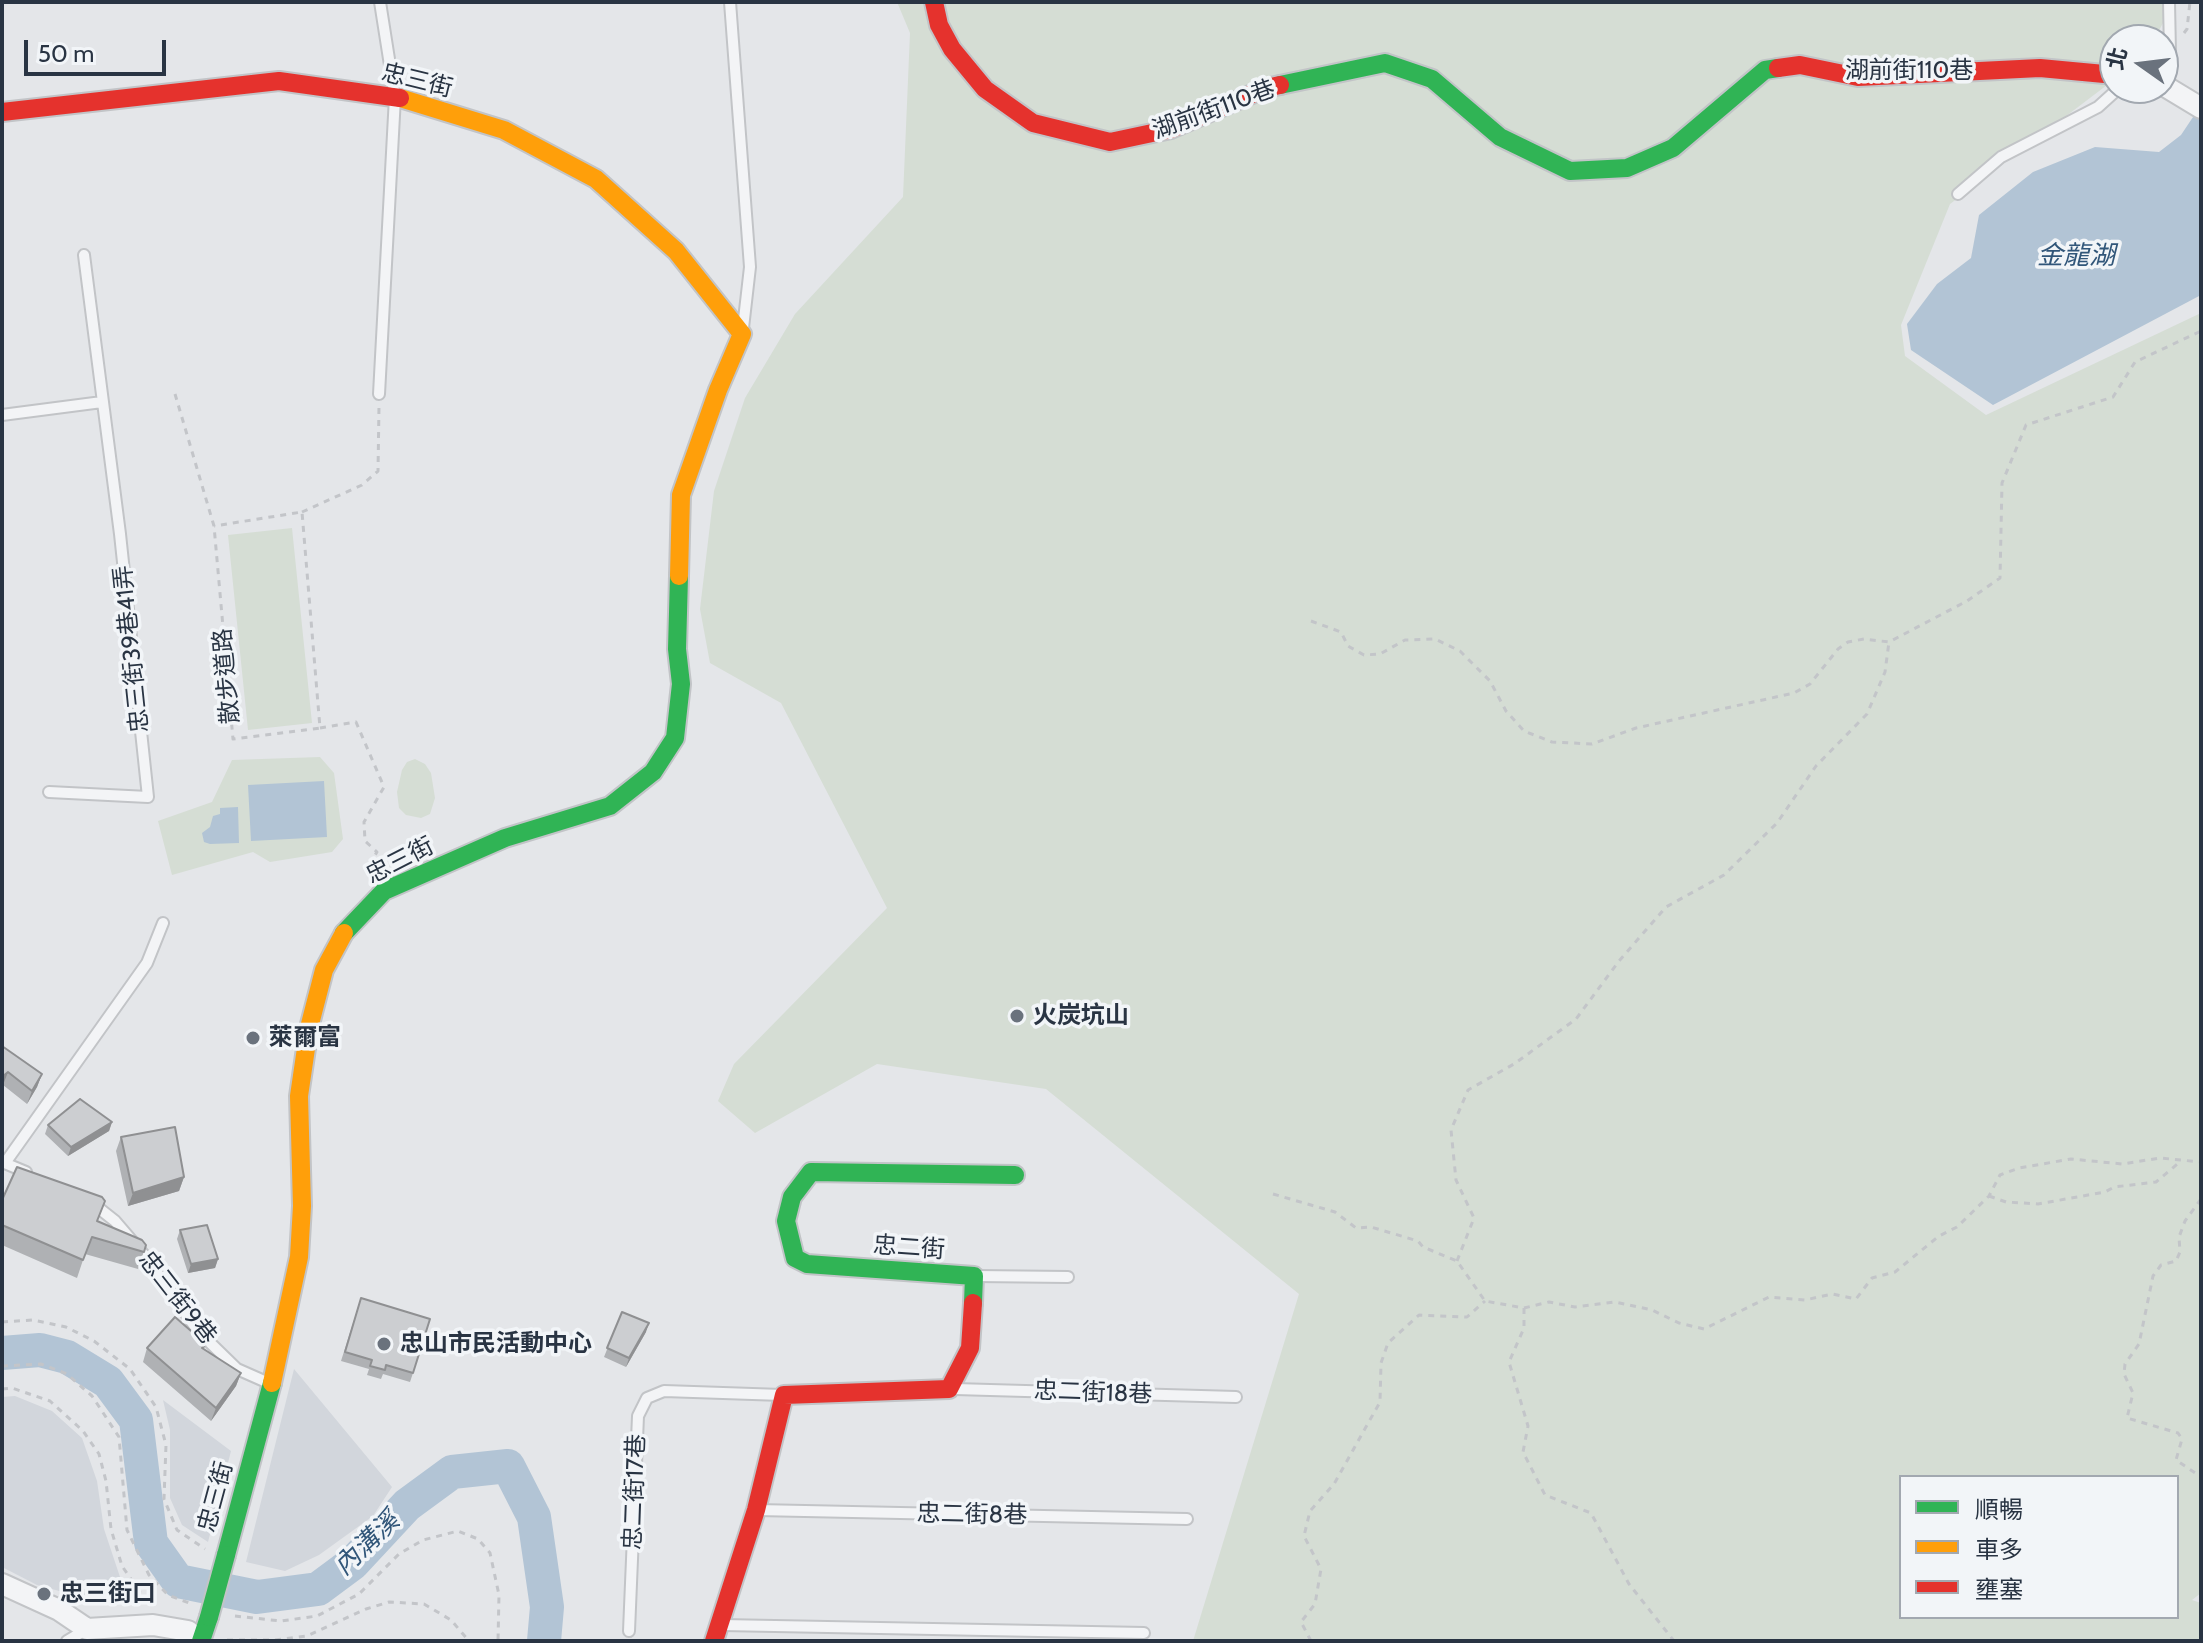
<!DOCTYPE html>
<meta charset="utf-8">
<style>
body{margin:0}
#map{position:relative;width:2203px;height:1643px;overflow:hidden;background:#e4e6e9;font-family:Cabin,"Noto Sans TC",sans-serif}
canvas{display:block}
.frame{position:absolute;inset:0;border:4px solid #293443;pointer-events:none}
.legend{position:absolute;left:1899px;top:1475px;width:280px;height:144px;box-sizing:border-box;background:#f2f5f8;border:2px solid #a2a8b0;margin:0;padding:10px 14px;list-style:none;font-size:24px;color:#293443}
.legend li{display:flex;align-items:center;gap:16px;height:40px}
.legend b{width:40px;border:2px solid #a2a8b0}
.north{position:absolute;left:2099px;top:24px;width:80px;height:80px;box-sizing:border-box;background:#f2f5f8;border:2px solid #a2a8b0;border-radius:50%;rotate:284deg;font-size:22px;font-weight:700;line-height:32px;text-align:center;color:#293443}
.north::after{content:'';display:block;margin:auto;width:28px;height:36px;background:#6a727d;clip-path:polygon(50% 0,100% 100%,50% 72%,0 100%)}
.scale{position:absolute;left:24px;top:40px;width:142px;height:36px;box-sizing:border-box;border:4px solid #293443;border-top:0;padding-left:10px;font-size:24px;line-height:28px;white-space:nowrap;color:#293443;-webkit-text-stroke:6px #f2f5f8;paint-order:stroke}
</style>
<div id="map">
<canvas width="2203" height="1643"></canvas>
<div class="frame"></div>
<ul class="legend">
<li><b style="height:10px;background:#30b455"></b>順暢</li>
<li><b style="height:10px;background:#ff9f0a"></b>車多</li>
<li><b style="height:10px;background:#e5322d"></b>壅塞</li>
</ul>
<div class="north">北</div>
<div class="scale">50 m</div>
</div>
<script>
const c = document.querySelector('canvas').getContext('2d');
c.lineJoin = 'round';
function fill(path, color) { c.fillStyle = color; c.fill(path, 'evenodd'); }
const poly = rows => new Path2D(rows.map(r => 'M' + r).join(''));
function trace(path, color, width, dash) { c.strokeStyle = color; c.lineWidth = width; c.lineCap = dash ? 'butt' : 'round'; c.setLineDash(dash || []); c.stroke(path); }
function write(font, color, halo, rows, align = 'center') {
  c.font = font + ' Cabin,"Noto Sans TC",sans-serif'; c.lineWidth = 7; c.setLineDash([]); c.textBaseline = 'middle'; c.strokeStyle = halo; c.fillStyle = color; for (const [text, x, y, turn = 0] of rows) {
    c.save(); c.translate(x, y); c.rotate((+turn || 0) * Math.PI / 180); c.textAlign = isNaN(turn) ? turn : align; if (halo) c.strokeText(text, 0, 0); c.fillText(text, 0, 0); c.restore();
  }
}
fill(poly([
 [294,1369,392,1487,373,1516,319,1555,285,1571,246,1562],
 [15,1396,52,1411,82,1438,97,1481,104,1529,120,1577,134,1596,111,1605,37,1585,2,1567,2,1397],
 [163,1400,231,1451,208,1542,182,1525,170,1498,170,1430]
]), '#d2d6dc');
fill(poly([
 [897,2,2174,2,2154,40,2115,40,2115,79,1950,204,1901,325,1905,356,1986,415,2201,313,2201,1593,2192,1600,2201,1603,2201,1641,1193,1641,1299,1294,1046,1089,877,1064,755,1133,718,1101,734,1064,887,908,781,703,710,663,700,609,714,491,745,398,795,314,903,197,910,33],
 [1901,1477,2177,1477,2177,1617,1901,1617],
 [292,528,312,723,248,730,228,535],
 [320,757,334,773,343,839,332,852,270,862,253,852,172,875,158,821,212,802,232,760],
 [415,759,425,764,431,773,435,798,430,814,421,818,406,815,399,808,397,792,402,770,407,762]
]), '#d5ddd4');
fill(poly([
 [2201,105,2201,295,1993,405,1911,350,1907,324,1937,284,1971,258,1979,215,2033,172,2095,147,2159,152,2181,135],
 [324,781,327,837,251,841,248,785],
 [238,807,239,843,210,844,204,842,202,833,210,827,213,816,220,814,220,808]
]), '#b2c4d5');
trace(poly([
 [2,1353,40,1350,67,1357,108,1382,136,1420,151,1543,178,1581,257,1597,318,1589,353,1563,407,1505,452,1472,508,1466,534,1517,547,1607,544,1641]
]), '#b2c4d5', 34);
const lane = poly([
 [730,2,750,267,743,328],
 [2164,85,2170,53,2169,2],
 [1958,194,2001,157,2098,107,2119,88],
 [379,394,395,97,380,2],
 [2,415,102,402],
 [49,792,148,797,120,534,84,255],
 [2,1162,26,1172],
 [5,1163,147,963,163,923],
 [91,1202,115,1221,145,1256,199,1332,237,1369,271,1384],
 [976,1276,1068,1277],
 [955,1389,1236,1397],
 [757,1510,1187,1519],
 [722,1625,1144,1633],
 [629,1631,638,1416,647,1398,664,1391,782,1395],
 [67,1641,87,1629]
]);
const street = poly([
 [2163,85,2201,108],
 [2,1584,59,1610,87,1629,153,1625,188,1631,200,1641]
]);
const fast = poly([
 [1280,85,1385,63,1432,79,1500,137,1570,171,1627,168,1673,148,1765,70,1778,68],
 [344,933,384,891,505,838,610,806,653,772,675,738,681,684,677,649,679,576],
 [973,1303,974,1276,807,1264,795,1258,786,1221,792,1197,811,1172,1015,1175],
 [226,1555,272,1383],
 [201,1641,209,1617]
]);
const slow = poly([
 [400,98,504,130,596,179,676,251,742,334,718,390,681,495,679,576],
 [272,1383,299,1257,302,1206,299,1096,309,1028,324,970,344,933]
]);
const jam = poly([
 [934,2,939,25,952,49,985,89,1033,123,1110,142,1171,129,1266,88,1280,85],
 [1778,68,1800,65,1858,77,2040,68,2115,75],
 [2,112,279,81,400,98],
 [714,1641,756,1510,784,1395,949,1389,970,1348,973,1303]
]);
trace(lane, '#c2c4c7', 14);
trace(street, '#c2c4c7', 24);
trace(fast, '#c2c4c7', 22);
trace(slow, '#c2c4c7', 22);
trace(jam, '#c2c4c7', 22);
trace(poly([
 [2184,33,2187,29,2190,2],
 [175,394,214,526,233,739,320,728,302,512,214,526],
 [302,512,362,485,378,471,379,406],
 [1311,621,1341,632,1348,646,1364,655,1380,654,1405,640,1435,639,1460,651,1490,681,1506,711,1524,731,1552,742,1592,744,1636,728,1794,693,1810,684,1838,649,1848,642,1864,639,1889,642,1967,601,2000,578,2002,483,2026,425,2113,397,2135,362,2201,331],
 [320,728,356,722,384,787,364,822,365,841,377,852,366,869,369,873],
 [1273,1194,1335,1212,1356,1228,1371,1227,1418,1241,1423,1247,1457,1261,1485,1301,1524,1308,1549,1302,1575,1307,1615,1302,1652,1310,1679,1323,1704,1329,1769,1297,1805,1300,1832,1294,1856,1299,1872,1278,1895,1272,1939,1236,1957,1227,1989,1196,2000,1175,2019,1168,2071,1159,2122,1164,2160,1158,2201,1162],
 [1989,1196,2006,1202,2038,1204,2105,1192,2114,1187,2156,1182,2181,1161],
 [2201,1199,2185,1221,2179,1237,2180,1252,2176,1261,2161,1265,2153,1276,2139,1344,2125,1364,2124,1374,2133,1393,2127,1418,2178,1433,2182,1439,2176,1460,2201,1477],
 [1457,1261,1474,1218,1456,1180,1451,1130,1468,1090,1514,1064,1576,1019,1619,961,1666,907,1724,875,1777,823,1816,766,1867,714,1885,672,1889,642],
 [1524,1308,1524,1328,1509,1362,1528,1426,1523,1452,1545,1495,1591,1513,1629,1584,1674,1641],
 [2,1322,33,1320,66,1327,94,1341,130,1369,156,1407,166,1445,164,1499,177,1530,205,1549],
 [2,1366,41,1364,67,1374,92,1396,119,1437,127,1530,149,1575,168,1595,189,1603],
 [2,1389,12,1388,50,1401,83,1431,99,1454,106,1481,111,1529,122,1566,148,1604],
 [235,1616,281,1621,317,1616,359,1594,399,1554,423,1540,458,1531,478,1539,490,1553,499,1595,498,1641],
 [227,1640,274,1640,307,1636,366,1609,389,1602,424,1604,451,1620,469,1641],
 [1311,1641,1301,1622,1315,1604,1321,1569,1304,1536,1310,1511,1334,1484,1380,1402,1381,1363,1388,1343,1419,1315,1467,1317,1485,1301]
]), '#c3c5c9', 3, [6, 6]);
trace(lane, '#f3f4f6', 10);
trace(street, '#f3f4f6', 20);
trace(fast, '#30b455', 18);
trace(slow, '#ff9f0a', 18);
trace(jam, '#e5322d', 18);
const fastBridge = poly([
 [209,1617,226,1555]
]);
trace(fastBridge, '#c2c4c7', 22, []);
trace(fastBridge, '#30b455', 18);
fill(poly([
 [2,1046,42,1074,37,1087,27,1104,3,1085,2,1086],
 [112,1122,109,1131,68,1156,45,1134,48,1125],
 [121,1137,184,1177,179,1191,128,1206,116,1151],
 [2,1200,97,1221,146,1245,138,1269,85,1254,77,1278,2,1245],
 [180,1230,218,1259,215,1268,188,1273,177,1239],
 [358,1307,413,1373,410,1382,383,1374,381,1379,367,1375,369,1369,341,1361],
 [622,1312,646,1332,626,1367,604,1357],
 [206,1344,204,1349,241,1373,236,1386,211,1421,143,1362,147,1348]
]), '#afb1b4');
fill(poly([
 [8,1072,3,1085,2,1086,2,1077],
 [42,1074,37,1087,27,1104,32,1091],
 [112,1122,109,1131,68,1156,71,1147],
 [184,1177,179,1191,128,1206,133,1193],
 [218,1259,215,1268,188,1273,191,1264],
 [649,1323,646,1332,626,1367,629,1358],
 [241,1373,236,1386,211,1421,216,1408]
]), '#8f9092');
const building = poly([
 [2,1046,42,1074,32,1091,8,1072,2,1077,2,1046],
 [80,1099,112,1122,71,1147,48,1125,80,1099],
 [175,1127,184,1177,133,1193,121,1137,175,1127],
 [17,1167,102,1197,105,1201,97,1221,142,1240,146,1245,144,1252,92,1237,83,1260,2,1225,2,1200,17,1167],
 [207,1225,218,1259,191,1264,180,1230,207,1225],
 [361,1298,430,1319,413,1373,386,1365,385,1370,370,1366,372,1360,345,1352,361,1298],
 [622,1312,649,1323,629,1358,607,1348,622,1312],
 [175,1317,206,1344,202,1348,241,1373,216,1408,147,1348,175,1317]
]);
fill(building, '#ccced1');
trace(building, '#8f9092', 2);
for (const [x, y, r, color] of [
 [1017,1016,8,"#6a727d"],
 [253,1038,8,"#6a727d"],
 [384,1344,8,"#6a727d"],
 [44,1594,8,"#6a727d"]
]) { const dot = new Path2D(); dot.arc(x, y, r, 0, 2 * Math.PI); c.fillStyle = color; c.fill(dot); trace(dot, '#f2f5f8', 3); }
write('24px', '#293443', '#f2f5f8', [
 ["湖前街110巷",1909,71],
 ["忠三街",417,81,14],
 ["湖前街110巷",1214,110,-20],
 ["忠三街39巷41弄",132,649,-96],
 ["散步道路",227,676,-95],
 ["忠三街",400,861,-27],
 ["忠二街",909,1248,4],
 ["忠三街9巷",177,1298,52],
 ["忠二街18巷",1093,1393,2],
 ["忠二街17巷",635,1492,-88],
 ["忠三街",216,1497,-75],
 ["忠二街8巷",972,1515,1]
]);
write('bold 24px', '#293443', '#f2f5f8', [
 ["火炭坑山",1033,1016],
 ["萊爾富",269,1038],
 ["忠山市民活動中心",400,1344],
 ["忠三街口",60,1594]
], 'left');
write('italic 26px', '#315679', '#f2f5f8', [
 ["金龍湖",2076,256],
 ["內溝溪",367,1544,-44]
]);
</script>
